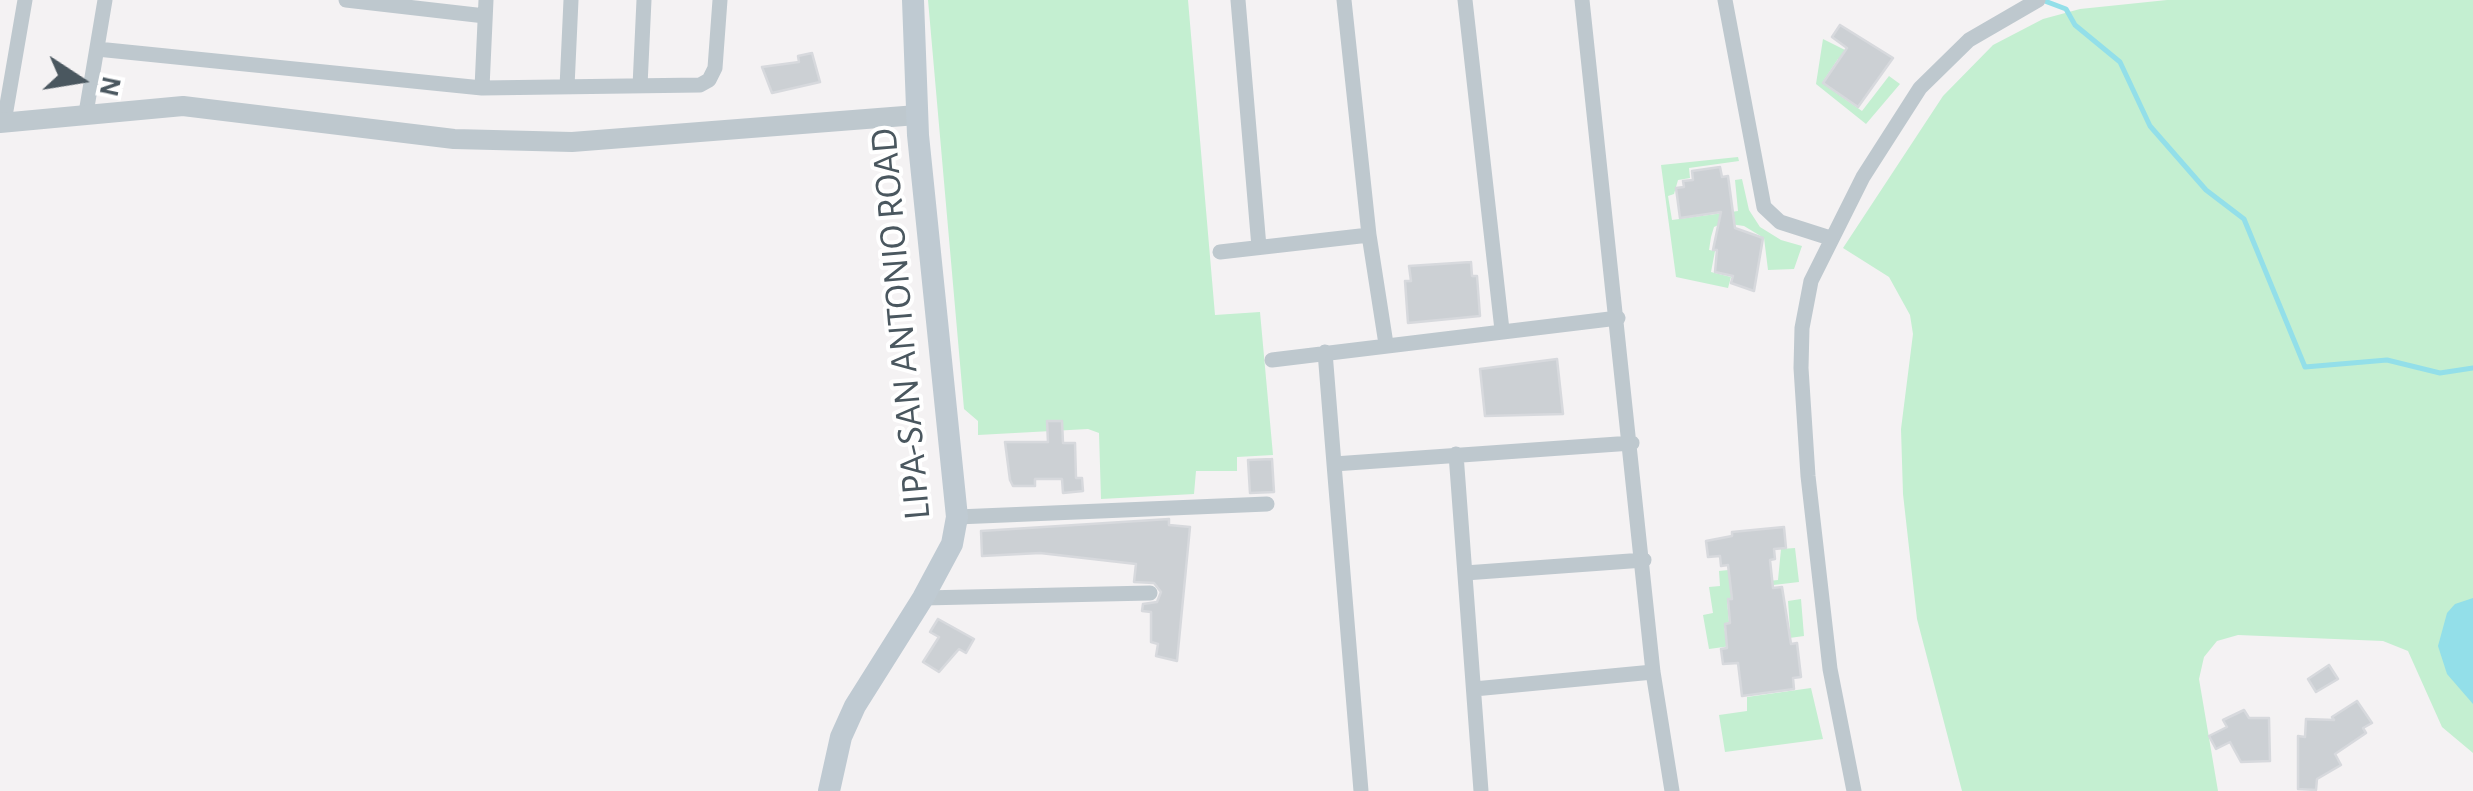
<!DOCTYPE html>
<style>
body{margin:0}
#map{position:relative;width:2473px;height:791px;overflow:hidden;background:#f4f2f3;font-family:"Alegreya Sans",sans-serif}
canvas{display:block}
.north{position:absolute;left:30px;top:30px;width:100px;height:100px;-webkit-text-stroke:8px #fff;paint-order:stroke;rotate:102deg;font-size:28px;font-weight:700;line-height:40px;text-align:center;color:#4a575f}
.north::after{content:'';display:block;margin:auto;width:35px;height:45px;background:#4a575f;clip-path:polygon(50% 0,100% 100%,50% 72%,0 100%)}
</style>
<div id="map">
<canvas width="2473" height="791"></canvas>
<div class="north">N</div>
</div>
<script>
const c = document.querySelector('canvas').getContext('2d');
c.lineJoin = 'round';
function fill(path, color) { c.fillStyle = color; c.fill(path, 'evenodd'); }
const poly = rows => new Path2D(rows.map(r => 'M' + r).join(''));
function trace(path, color, width, dash) { c.strokeStyle = color; c.lineWidth = width; c.lineCap = dash ? 'butt' : 'round'; c.setLineDash(dash || []); c.stroke(path); }
function write(font, color, halo, rows, align = 'center') {
  c.font = font + ' "Alegreya Sans",sans-serif'; c.lineWidth = 8; c.setLineDash([]); c.textBaseline = 'middle'; c.strokeStyle = halo; c.fillStyle = color; for (const [text, x, y, turn = 0] of rows) {
    c.save(); c.translate(x, y); c.rotate((+turn || 0) * Math.PI / 180); c.textAlign = isNaN(turn) ? turn : align; if (halo) c.strokeText(text, 0, 0); c.fillText(text, 0, 0); c.restore();
  }
}
fill(poly([
 [928,0,1188,0,1215,315,1260,312,1273,455,1237,457,1237,471,1196,471,1194,494,1101,499,1099,433,1088,429,978,435,978,421,964,409],
 [2167,0,2473,0,2473,753,2442,727,2408,651,2383,641,2238,635,2217,641,2204,657,2199,679,2218,791,1962,791,1917,619,1903,494,1901,429,1913,334,1910,315,1889,277,1843,248,1943,96,1993,45,2043,19,2080,9],
 [1823,39,1847,51,1846,64,1838,59,1822,83,1862,111,1889,76,1900,84,1866,124,1816,84],
 [1738,157,1739,161,1689,168,1690,178,1678,180,1674,194,1668,196,1672,220,1738,211,1735,180,1742,179,1749,210,1760,227,1781,240,1802,246,1794,269,1768,270,1764,238,1744,226,1723,223,1714,227,1711,237,1709,250,1715,251,1711,272,1731,277,1728,288,1676,277,1661,165],
 [1795,548,1799,582,1731,590,1731,598,1727,600,1729,622,1724,624,1726,640,1790,629,1788,601,1801,599,1804,636,1709,649,1703,615,1713,613,1709,587,1720,586,1719,571,1738,569,1740,584,1778,580,1781,549],
 [1811,688,1823,739,1725,752,1719,715,1747,711,1747,697]
]), '#c4efd1');
fill(poly([
 [2473,598,2473,704,2447,674,2438,646,2447,613,2455,604]
]), '#93dfe9');
trace(poly([
 [2042,0,2066,9,2075,25,2120,62,2150,126,2206,190,2244,219,2305,367,2387,360,2440,373,2473,368]
]), '#93dfe9', 5);
const building = poly([
 [1840,25,1893,58,1858,107,1823,83,1847,48,1832,37,1840,25],
 [812,53,820,82,772,93,762,67,799,62,798,56,812,53],
 [1720,167,1722,177,1728,176,1735,228,1763,238,1754,291,1731,283,1733,276,1715,272,1717,250,1713,250,1721,212,1680,218,1676,188,1684,187,1683,181,1693,180,1692,171,1720,167],
 [1471,262,1472,276,1477,276,1480,316,1408,323,1405,281,1411,281,1409,266,1471,262],
 [1557,359,1563,414,1485,416,1480,369,1557,359],
 [1047,421,1062,421,1063,443,1075,443,1076,478,1082,478,1083,491,1063,493,1062,479,1035,479,1035,486,1013,486,1010,480,1005,442,1048,442,1047,421],
 [1272,459,1274,492,1250,493,1248,460,1272,459],
 [1169,519,1169,525,1190,527,1177,661,1156,656,1158,644,1151,642,1151,612,1142,611,1143,604,1157,602,1161,592,1154,583,1134,582,1136,564,1040,553,982,556,981,531,1169,519],
 [1784,527,1786,548,1774,549,1775,559,1770,560,1773,588,1782,587,1791,644,1797,643,1801,677,1793,678,1794,689,1742,696,1738,663,1723,664,1721,649,1727,648,1725,624,1730,623,1728,599,1732,599,1728,565,1721,566,1720,556,1708,557,1706,541,1732,536,1732,532,1784,527],
 [938,619,974,639,966,653,959,649,939,672,923,662,939,637,930,632,938,619],
 [2329,665,2338,679,2316,692,2308,679,2329,665],
 [2357,701,2372,723,2363,728,2366,733,2335,754,2341,765,2317,779,2316,790,2298,789,2298,736,2305,737,2306,719,2334,720,2332,717,2357,701],
 [2244,710,2249,718,2269,718,2270,761,2241,762,2230,742,2216,749,2209,736,2227,727,2223,720,2244,710]
]);
fill(building, '#ccd0d4');
trace(building, '#d7d9dd', 2.5);
trace(poly([
 [346,0,485,16],
 [1238,0,1259,247],
 [1465,0,1502,330],
 [1582,0,1653,672,1672,791],
 [1725,0,1764,207,1780,222,1830,238],
 [97,49,482,88,700,85,709,80,715,68,720,0],
 [640,86,644,0],
 [567,87,571,0],
 [482,88,486,0],
 [86,113,105,0],
 [4,122,25,0],
 [1369,235,1386,344],
 [1220,252,1369,235,1344,0],
 [1325,352,1334,464,1632,443],
 [1272,360,1618,318],
 [1456,454,1481,791],
 [1334,464,1361,791],
 [957,517,1267,504],
 [1465,573,1644,560],
 [923,598,1150,593],
 [1474,689,1653,672],
 [1854,791,1830,669,1808,476,1801,368,1802,328,1811,281,1863,177,1920,88,1969,40,2038,0]
]), '#bec8ce', 15);
trace(poly([
 [0,123,183,106,454,139,572,142,917,115]
]), '#bec8ce', 20);
trace(poly([
 [829,791,841,737,855,706,923,598,952,544,957,517,918,135,913,0]
]), '#bfcad2', 22);
write('38px', '#4a575f', '#fff', [
 ["LIPA-SAN ANTONIO ROAD",901,324,-95]
]);
</script>
